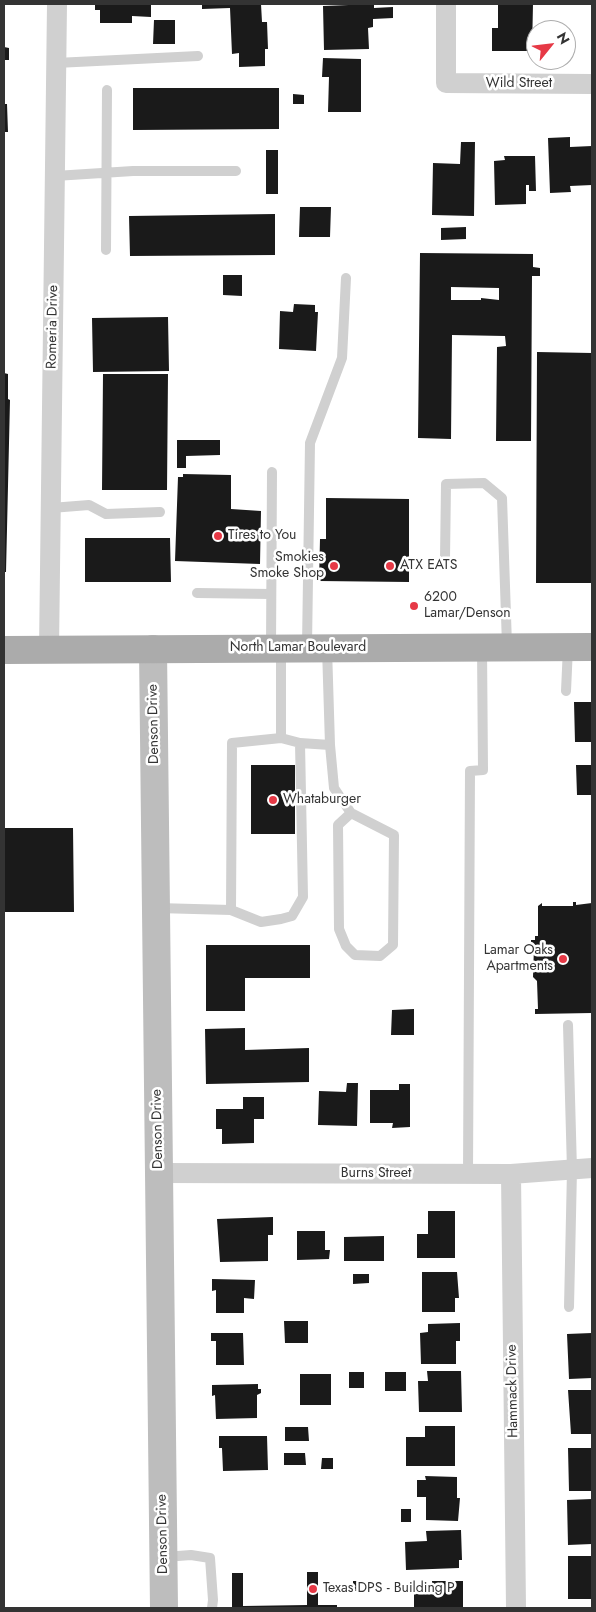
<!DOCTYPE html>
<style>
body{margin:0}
#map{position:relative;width:596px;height:1612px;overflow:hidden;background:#fff;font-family:Jost,sans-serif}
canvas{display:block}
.frame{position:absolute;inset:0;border:5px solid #333;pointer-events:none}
.north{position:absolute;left:526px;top:20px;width:50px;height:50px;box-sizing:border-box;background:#fff;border:1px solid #adadad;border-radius:50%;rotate:61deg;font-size:14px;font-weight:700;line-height:20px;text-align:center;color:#333}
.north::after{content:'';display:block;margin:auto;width:18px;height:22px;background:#e63946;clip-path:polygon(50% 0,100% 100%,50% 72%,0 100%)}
</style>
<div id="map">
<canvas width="596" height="1612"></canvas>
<div class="frame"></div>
<div class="north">N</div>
</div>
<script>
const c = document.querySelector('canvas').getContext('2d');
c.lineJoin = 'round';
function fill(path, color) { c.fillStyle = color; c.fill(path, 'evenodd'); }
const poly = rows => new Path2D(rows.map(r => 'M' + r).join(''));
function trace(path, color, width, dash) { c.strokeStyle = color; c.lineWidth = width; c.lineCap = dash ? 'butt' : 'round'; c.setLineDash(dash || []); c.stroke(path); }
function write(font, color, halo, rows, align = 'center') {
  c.font = font + ' Jost,sans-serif'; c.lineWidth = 5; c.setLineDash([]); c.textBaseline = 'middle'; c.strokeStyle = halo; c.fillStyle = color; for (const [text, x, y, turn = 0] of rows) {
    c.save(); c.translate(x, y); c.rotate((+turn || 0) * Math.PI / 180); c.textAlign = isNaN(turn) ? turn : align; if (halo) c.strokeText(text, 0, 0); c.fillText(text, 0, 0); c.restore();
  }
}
fill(poly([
 [95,4,151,4,151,17,132,16,132,23,100,23,100,10,95,10],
 [202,4,261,4,262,22,267,22,268,49,265,49,265,66,239,67,239,53,232,54,230,8,202,9],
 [374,4,374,8,393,7,393,18,373,19,373,27,368,28,369,49,324,50,323,6],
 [498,4,533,4,532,51,492,51,492,28,498,28],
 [154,20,175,20,175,44,153,44],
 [4,47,9,48,9,60,4,60],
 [323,58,361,59,361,112,328,112,329,77,322,77],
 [133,88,279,88,279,129,133,130],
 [293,94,304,95,304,104,293,104],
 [4,104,7,104,8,132,4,132],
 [570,137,570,147,592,146,592,185,570,186,571,192,550,193,548,138],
 [461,142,475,142,474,216,432,215,433,163,460,164],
 [266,150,278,150,278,194,266,194],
 [504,156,535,156,536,191,529,191,529,185,526,185,526,204,495,205,494,161,505,160],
 [300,207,331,207,330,237,299,237],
 [275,214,275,255,130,256,129,216],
 [466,227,466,239,441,240,441,228],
 [420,253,533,254,533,267,540,268,540,276,532,276,531,441,496,441,497,347,506,346,505,336,452,335,451,439,418,438],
 [451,287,499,288,499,300,481,298,481,300,451,300],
 [223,275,242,275,242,296,223,295],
 [294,304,315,305,315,312,318,312,316,351,279,349,280,311,293,312],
 [168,317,169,371,93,372,92,318],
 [537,352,592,353,592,583,536,583],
 [4,373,8,374,8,399,10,400,6,572,4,572],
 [103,374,168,374,167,490,102,490],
 [177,440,220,440,220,455,186,456,186,468,177,468],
 [183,474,231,475,231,509,261,511,260,564,175,561,178,477,183,477],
 [326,498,409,499,409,582,319,581,320,539,326,539],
 [85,538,170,538,171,582,85,582],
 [574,702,592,702,592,742,575,742],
 [251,765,295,765,295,834,251,834],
 [576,765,592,765,592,795,577,795],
 [4,828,73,828,74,912,4,912],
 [573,902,576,902,576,905,592,903,592,1013,535,1014,535,1009,538,1009,537,981,533,977,534,946,531,946,531,940,535,940,535,936,538,936,538,906,542,903,542,906,573,906],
 [206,945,310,945,310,978,245,978,245,1011,206,1011],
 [414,1009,414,1035,391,1035,392,1010],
 [245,1028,245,1050,309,1048,309,1082,206,1084,205,1029],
 [347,1083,358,1083,357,1126,318,1125,319,1091,346,1092],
 [399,1084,410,1084,410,1127,392,1128,393,1123,370,1123,370,1090,399,1090],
 [243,1097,264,1097,264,1119,254,1119,254,1143,222,1144,222,1129,216,1129,216,1109,243,1109],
 [428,1211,455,1211,455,1258,417,1258,417,1234,428,1234],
 [273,1217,273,1235,268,1235,268,1261,220,1262,217,1219],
 [297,1231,325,1231,325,1250,330,1250,329,1259,297,1260],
 [384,1236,384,1261,344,1261,344,1237],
 [422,1272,457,1272,459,1298,455,1298,455,1312,422,1312],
 [353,1274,369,1274,369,1283,353,1284],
 [212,1279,255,1280,254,1299,244,1298,244,1313,216,1313,216,1290,212,1291],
 [284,1321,308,1321,308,1343,285,1343],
 [460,1323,460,1341,456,1341,456,1364,421,1364,420,1333,428,1332,428,1324],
 [211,1333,243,1333,244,1365,216,1365,216,1341,211,1341],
 [592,1333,592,1378,569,1379,567,1334],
 [427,1371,461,1371,462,1412,419,1412,418,1381,428,1381],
 [349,1372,364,1372,364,1388,349,1388],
 [385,1372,406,1372,406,1391,385,1391],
 [300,1374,331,1374,331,1405,300,1405],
 [258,1384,258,1389,261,1389,261,1393,257,1395,257,1418,216,1419,215,1395,212,1396,212,1385],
 [568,1390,592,1390,592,1434,571,1434],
 [425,1426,455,1426,455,1466,406,1466,406,1437,425,1437],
 [285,1427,308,1427,309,1441,285,1441],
 [219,1436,267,1436,268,1470,223,1471,222,1448,219,1448],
 [568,1448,592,1448,592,1491,569,1491],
 [284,1453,305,1453,306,1465,284,1465],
 [322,1458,333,1458,333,1469,321,1469],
 [425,1476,457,1477,457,1498,460,1498,458,1521,426,1520,426,1497,417,1497,417,1480,426,1480],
 [592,1499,592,1544,568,1545,567,1500],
 [401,1509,411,1509,411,1522,401,1522],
 [461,1530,462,1560,459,1560,459,1568,406,1570,405,1542,427,1541,426,1531],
 [568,1556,592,1556,592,1599,568,1599],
 [307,1572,318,1572,318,1605,337,1605,337,1608,232,1608,232,1573,243,1573,243,1606,307,1605],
 [353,1581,362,1581,362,1591,353,1591],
 [432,1581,463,1581,463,1608,414,1608,414,1592,432,1592]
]), '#1a1a1a');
trace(poly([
 [56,63,198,56],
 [55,176,133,171,236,171],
 [106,250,107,90],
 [51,508,89,505,106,514,160,512],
 [445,559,446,484,484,483,502,498,507,645],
 [197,593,271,594],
 [307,646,310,443,342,358,346,278],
 [271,648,272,472],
 [566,691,568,647],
 [281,738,300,743,330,745,327,648],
 [330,745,334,788,351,813,394,835,393,945,380,956,355,955,346,946,339,929,338,825,351,813],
 [157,908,231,910,232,743,281,738,281,650],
 [231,910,261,922,281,919,292,916,303,897,300,743],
 [568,1025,572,1170,569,1307],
 [468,1174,470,771,483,770,482,647],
 [165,1557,191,1555,210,1558,213,1600,212,1608]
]), '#d0d0d0', 10);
trace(poly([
 [446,4,446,83,592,84],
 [49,650,57,4],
 [159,1173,511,1174,592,1168],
 [511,1174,516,1608]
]), '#d0d0d0', 20);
trace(poly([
 [153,649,164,1608]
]), '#bdbdbd', 28);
trace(poly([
 [4,650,592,647]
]), '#ababab', 28);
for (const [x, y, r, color] of [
 [218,536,5,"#e63946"],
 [334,566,5,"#e63946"],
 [390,566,5,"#e63946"],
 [414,606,5,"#e63946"],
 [273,800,5,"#e63946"],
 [563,959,5,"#e63946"],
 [313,1589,5,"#e63946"]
]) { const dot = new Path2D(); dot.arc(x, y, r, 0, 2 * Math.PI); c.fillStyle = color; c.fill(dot); trace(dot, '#fff', 2); }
write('14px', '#333', '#fff', [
 ["Wild Street",519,84],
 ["Romeria Drive",53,327,-89],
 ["North Lamar Boulevard",298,648],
 ["Denson Drive",154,724,-91],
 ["Denson Drive",158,1129,-91],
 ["Burns Street",376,1174],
 ["Hammack Drive",513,1391,-91],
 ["Denson Drive",163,1534,-91]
]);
write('14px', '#333', '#fff', [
 ["Tires to You",228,536],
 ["Smokies",324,558,"right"],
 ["Smoke Shop",324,574,"right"],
 ["ATX EATS",400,566],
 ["6200",424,598],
 ["Lamar/Denson",424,614],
 ["Whataburger",283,800],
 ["Lamar Oaks",553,951,"right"],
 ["Apartments",553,967,"right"],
 ["Texas DPS - Building P",323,1589]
], 'left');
</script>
